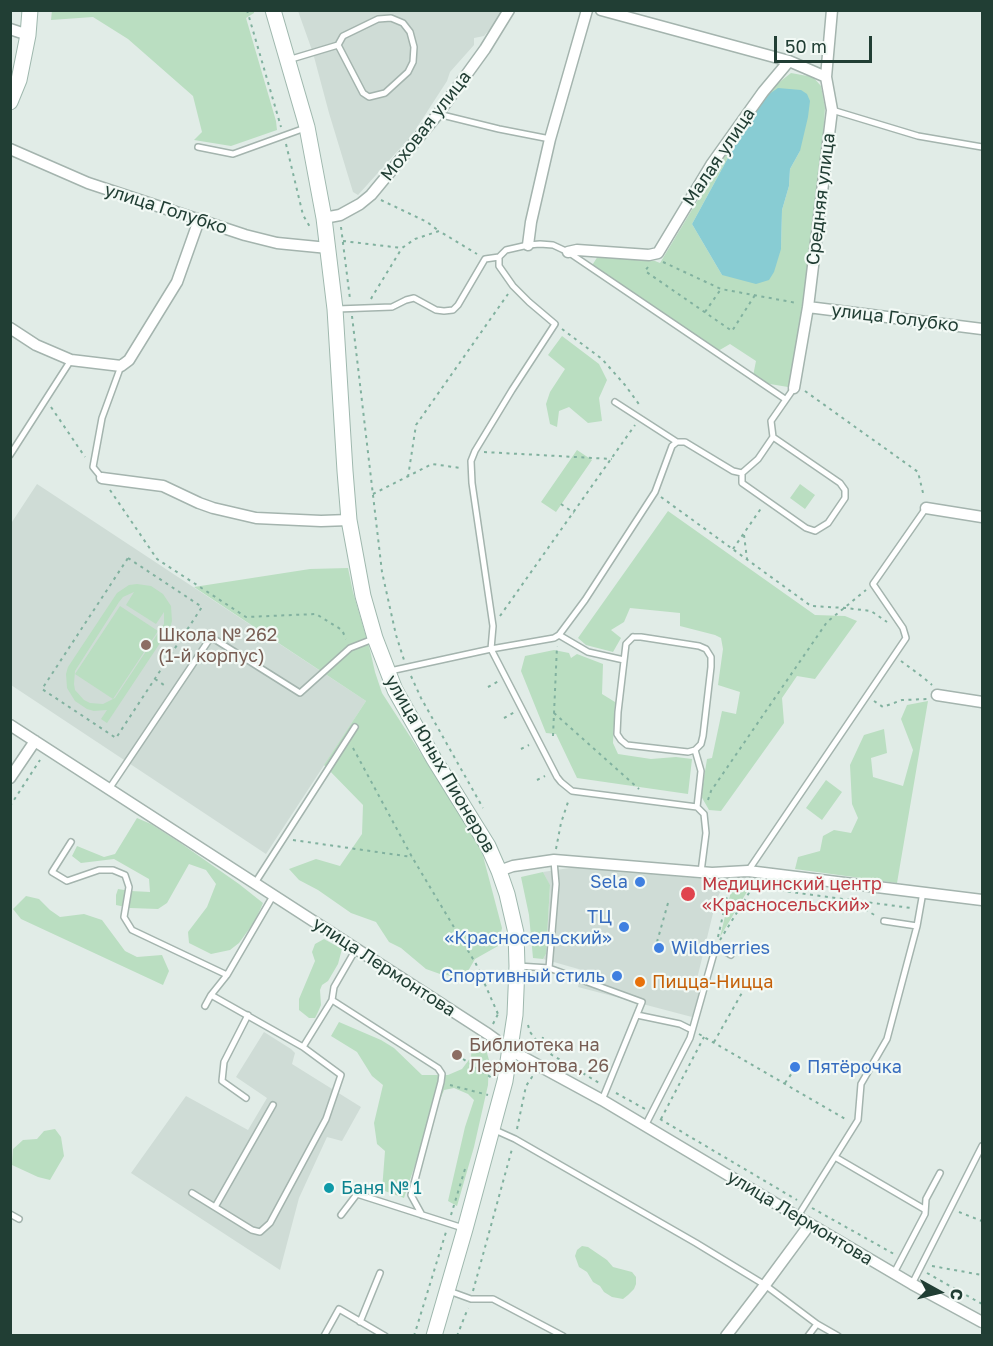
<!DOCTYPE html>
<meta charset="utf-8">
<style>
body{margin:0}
#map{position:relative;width:993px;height:1346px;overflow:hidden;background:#e1ece7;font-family:"Golos Text",sans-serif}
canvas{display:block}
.frame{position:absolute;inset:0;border:12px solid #213e34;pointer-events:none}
.north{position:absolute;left:909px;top:1262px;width:60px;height:60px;-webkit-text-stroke:4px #f2f9f5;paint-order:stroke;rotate:98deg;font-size:16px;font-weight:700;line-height:24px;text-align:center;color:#213e34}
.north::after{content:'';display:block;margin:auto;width:21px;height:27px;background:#213e34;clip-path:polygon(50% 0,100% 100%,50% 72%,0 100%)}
.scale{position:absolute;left:774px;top:36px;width:98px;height:27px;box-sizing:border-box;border:3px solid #213e34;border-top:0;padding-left:8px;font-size:18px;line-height:21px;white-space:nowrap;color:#213e34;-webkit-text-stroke:4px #f2f9f5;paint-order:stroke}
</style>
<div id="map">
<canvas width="993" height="1346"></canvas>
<div class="frame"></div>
<div class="north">С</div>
<div class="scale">50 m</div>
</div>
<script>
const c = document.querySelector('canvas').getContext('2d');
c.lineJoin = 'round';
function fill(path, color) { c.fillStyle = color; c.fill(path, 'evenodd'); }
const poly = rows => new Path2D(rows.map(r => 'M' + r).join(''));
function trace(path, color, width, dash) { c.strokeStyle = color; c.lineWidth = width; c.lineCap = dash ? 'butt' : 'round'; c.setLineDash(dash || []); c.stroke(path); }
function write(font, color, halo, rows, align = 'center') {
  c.font = font + ' "Golos Text",sans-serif'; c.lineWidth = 4.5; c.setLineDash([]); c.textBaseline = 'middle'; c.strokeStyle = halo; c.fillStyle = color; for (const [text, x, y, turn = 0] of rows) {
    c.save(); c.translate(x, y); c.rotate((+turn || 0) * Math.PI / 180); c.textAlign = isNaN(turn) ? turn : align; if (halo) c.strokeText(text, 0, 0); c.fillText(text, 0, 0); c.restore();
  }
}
fill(poly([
 [298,11,503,11,496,22,484,36,474,38,474,45,450,72,447,81,412,135,358,195,353,192,329,113,313,53],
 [37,484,366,701,266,854,11,685,10,525],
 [576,867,715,880,723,886,716,901,696,983,701,986,692,1017,578,987,582,970,543,959,546,954,550,886,543,872],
 [264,1032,291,1049,295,1053,292,1064,361,1107,342,1141,327,1137,299,1198,280,1270,131,1173,186,1096,248,1130,267,1098,236,1077]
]), '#cfdcd6');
fill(poly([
 [52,10,254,11,254,13,246,18,276,121,277,130,231,146,194,140,202,132,193,96,128,39,93,17,51,20],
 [791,73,813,77,821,86,825,108,822,151,811,237,803,313,791,380,788,387,764,383,753,376,756,361,730,344,718,351,591,267,598,256,655,261,660,263,714,173,763,98,777,84],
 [757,110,800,151,790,169,789,186,782,210,781,249,722,275,692,224,735,145],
 [562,336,599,364,607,380,599,398,602,421,588,423,569,407,559,411,557,427,550,424,546,404,550,392,565,369,548,355],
 [577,450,592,460,556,512,541,502],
 [800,484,815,495,805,509,790,498],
 [668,511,815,615,845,616,857,621,815,679,797,676,782,698,784,723,721,811,709,810,701,796,707,759,712,758,722,711,736,714,740,692,718,685,723,649,721,638,715,635,680,626,680,613,630,608,624,622,611,630,621,638,613,652,586,645,578,638],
 [348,568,353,592,370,650,375,672,382,693,460,814,482,852,502,928,498,946,475,959,464,978,440,974,426,969,401,948,389,942,376,922,351,913,318,890,299,880,289,869,316,859,340,866,362,834,363,805,324,765,366,701,194,587,310,569],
 [137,584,151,586,163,594,171,606,172,621,170,628,107,723,101,719,107,710,94,711,87,709,75,701,67,688,66,674,68,667,117,593,129,585],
 [134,592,126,605,156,624,164,612,164,624,115,698,103,704,90,703,84,700,75,690,74,684,75,671,119,602,123,597],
 [120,606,158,631,113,699,75,674],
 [554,650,569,653,571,658,577,654,603,664,602,694,615,702,613,743,618,754,651,759,676,757,692,759,688,794,577,778,556,734,546,733,521,671,525,656],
 [928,701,897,883,795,869,798,857,820,851,823,836,834,830,851,833,858,818,852,804,850,765,864,735,884,729,887,753,871,758,873,777,903,786,913,750,901,719,907,705],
 [826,780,842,792,822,820,806,808],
 [137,818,151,824,179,842,239,884,263,903,255,921,239,943,230,950,211,954,189,943,188,932,207,907,216,884,206,870,189,864,167,903,158,909,130,908,116,905,116,895,118,889,131,891,150,892,149,879,114,859,81,863,72,856,77,846,104,857,115,854],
 [543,872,550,885,546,954,543,959,533,958,529,915,521,877],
 [732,887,748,890,720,937],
 [26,896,39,899,50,910,60,917,84,914,102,920,125,951,137,957,162,955,169,971,163,985,21,919,13,909],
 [324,939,342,949,338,964,328,981,322,985,320,990,321,1005,318,1012,315,1018,309,1018,299,1010,299,999,315,961,312,952,315,944],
 [339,1022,381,1040,394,1048,422,1075,448,1075,462,1069,471,1057,472,1045,485,1046,489,1060,488,1085,474,1147,457,1206,448,1201,465,1127,474,1100,468,1094,454,1088,444,1090,421,1147,404,1198,382,1190,385,1151,377,1144,374,1123,383,1085,372,1076,357,1052,331,1036],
 [55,1129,61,1137,64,1156,50,1180,38,1177,12,1165,13,1149,23,1140,37,1139,44,1131],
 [582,1246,588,1247,607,1260,613,1267,632,1272,636,1277,636,1284,634,1289,628,1295,623,1299,612,1297,604,1292,600,1286,593,1282,587,1272,579,1267,575,1256,577,1250]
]), '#badec1');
fill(poly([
 [778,88,801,90,807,94,810,101,808,117,800,151,790,169,789,186,782,210,781,249,774,272,769,280,756,284,722,275,692,224,735,145,757,110,769,94]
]), '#88ccd3');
const lane = poly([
 [288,60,338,45,343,36,378,19,391,18,403,23,410,32,414,47,413,62,408,72,385,93,369,97,363,93,338,45],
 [832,110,918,136,982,147],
 [438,114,499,129,550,139],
 [198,147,233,154,305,128],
 [337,309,392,307,406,300,414,298,436,310,444,311,453,310,458,305,485,259,499,257],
 [615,402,677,442],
 [10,455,71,360],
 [742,473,742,483,806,528,815,531,828,523,845,498,845,490,840,483,773,437],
 [102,478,93,467,102,418,121,366],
 [559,635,588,652,624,660],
 [633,637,641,637,699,646,706,649,711,657,711,667,703,736,701,744,695,750,688,752,627,745,621,740,617,734,618,712,626,644,633,637],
 [390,671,491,649,554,638,559,635,585,600,655,492,672,446,677,442,685,442,733,471,742,473,758,459,773,437,771,421,794,388],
 [695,750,701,771,697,807],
 [109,789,211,637,300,693,350,648,373,639],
 [71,842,52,872,67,881,99,870,113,870,125,875,129,887,124,917,132,930,227,975],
 [554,861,556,884,549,968,642,1002,602,1100],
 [748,871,906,638,903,628,873,584,926,508],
 [701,872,706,833,704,814,697,807,572,791,561,782,557,777,491,649,493,626,472,483,471,461,475,451,512,390,555,324,529,302,513,286,499,266,499,257,506,250,528,245,540,244,553,245,568,252,785,399],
 [255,883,355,727],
 [884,921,917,926],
 [356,949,334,987,332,1000,438,1068,442,1074,441,1082,411,1195,422,1215],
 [518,966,549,968],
 [205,1006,211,995,227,975,273,896],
 [637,1015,680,1024,692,1030],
 [303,1047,332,1000],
 [246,1098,222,1081,224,1062,248,1015],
 [645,1126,690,1038,716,946,731,955],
 [495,1130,515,1139,696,1243,765,1285,817,1324,838,1336],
 [835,1157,924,1209],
 [192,1193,252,1230,260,1232,270,1223,326,1119,341,1075,303,1047,211,995],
 [215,1207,273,1105],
 [10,1214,19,1219],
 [341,1215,357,1194,463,1228],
 [798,1216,858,1120,861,1084,887,1039,917,926,923,892],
 [894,1273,925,1214,926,1199,940,1173],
 [912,1284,982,1146],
 [449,1291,471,1299,493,1299,563,1336],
 [360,1322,380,1273],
 [324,1336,339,1309,385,1336],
 [808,1336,817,1324]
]);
const street = poly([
 [601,10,789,61,826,77],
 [10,29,28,35],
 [10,149,88,183,245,235,277,243,328,248],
 [324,218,340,215,360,204,371,195,438,114,485,49,509,10],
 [528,245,531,222,550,139,587,10],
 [568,252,577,250,649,255,658,253,711,165,763,92,789,61],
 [808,307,982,329],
 [10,328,36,345,71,360,121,366,129,360,177,282,199,220],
 [794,388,808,307,832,110,826,77,832,10],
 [102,478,163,486,199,503,213,508,256,518,321,521,349,520],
 [926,508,982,517],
 [937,695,982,702],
 [10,725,488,1034,510,1050,602,1100,810,1224,912,1284,982,1322],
 [10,778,35,741],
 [499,871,513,866,554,860,712,873,748,871,982,900],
 [726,1336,765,1285,810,1224]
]);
const secondary = poly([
 [273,10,307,127,324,218,335,309,345,471,349,520,363,596,375,638,395,690,434,759,488,846,499,871,507,894,516,933,517,966,515,1015,505,1081,465,1229,434,1336],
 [10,102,19,80,28,35,30,10]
]);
trace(lane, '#a4b4ae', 8);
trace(street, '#a4b4ae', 13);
trace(secondary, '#9fb8ae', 17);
trace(poly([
 [247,10,281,127],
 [286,144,303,215,310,227],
 [381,200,427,222,439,231],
 [341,227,350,299],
 [343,241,402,248,415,239,439,231,477,254],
 [663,262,721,289,797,303],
 [648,267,645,271,732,331,755,295],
 [371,299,372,297,402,248],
 [705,312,721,289],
 [352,316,382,572,396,635,404,660],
 [562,329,602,359,625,385,641,407],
 [805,391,918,472,924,497],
 [51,407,85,457],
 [484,452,612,459],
 [408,477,416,425,508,294],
 [110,490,157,559,246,617,316,614,342,630,346,639],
 [373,494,432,464,461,468],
 [661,497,811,606,846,608,871,611,887,622],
 [561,504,574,513],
 [744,535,747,559],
 [733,549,762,507],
 [128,558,202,607,116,738,42,689,128,558],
 [500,616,635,425],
 [901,661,924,678,932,685],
 [411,676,421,698,483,808],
 [155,679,167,687],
 [488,687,499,681],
 [874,701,883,707,902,700,928,699],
 [554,713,639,789],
 [504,718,515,712],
 [553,736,557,646],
 [353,748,412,857,476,964,498,1014],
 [521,749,529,745],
 [537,780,545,776],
 [708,800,711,791,827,622,866,590],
 [10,806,40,760],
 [293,840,412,857],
 [556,849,561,823,569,799],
 [852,902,878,917],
 [718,937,730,884,911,908],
 [720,940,752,888],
 [657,942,668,903],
 [493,1024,498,1014,500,1014],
 [528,1025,530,1032,541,1046,552,1055,601,1084],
 [699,1034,847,1120],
 [714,1042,747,984],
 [541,1046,543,1037],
 [463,1059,492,1078],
 [785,1083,792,1073],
 [450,1085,488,1095],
 [616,1093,645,1109],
 [660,1119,797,1200],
 [661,1119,704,1037],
 [517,1129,526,1086,532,1077,535,1077],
 [812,1208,894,1254],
 [959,1212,982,1221],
 [451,1215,465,1169],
 [932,1266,982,1275],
 [927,1273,982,1304],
 [473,1291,512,1149],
 [414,1336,446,1232],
 [457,1336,468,1308]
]), '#81b19f', 2, [3, 4.5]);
trace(lane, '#fff', 5);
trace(street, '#fff', 10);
trace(secondary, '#fff', 15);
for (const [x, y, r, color] of [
 [146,645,6,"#8d6e63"],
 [640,882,6,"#3f7fe0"],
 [688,894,8,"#e0444e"],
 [624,927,6,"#3f7fe0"],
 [659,948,6,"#3f7fe0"],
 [617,976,6,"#3f7fe0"],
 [640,982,6,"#e8710a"],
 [457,1055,6,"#8d6e63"],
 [795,1067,6,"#3f7fe0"],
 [329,1188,6,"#0f9aa8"]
]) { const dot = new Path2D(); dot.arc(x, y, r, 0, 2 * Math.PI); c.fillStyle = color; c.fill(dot); trace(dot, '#f2f9f5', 2); }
write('18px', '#213e34', '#f2f9f5', [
 ["Моховая улица",426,126,-52],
 ["Малая улица",719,157,-56],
 ["Средняя улица",821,199,-83],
 ["улица Голубко",166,209,18],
 ["улица Голубко",895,318,7],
 ["улица Юных Пионеров",440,764,60],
 ["улица Лермонтова",384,967,33],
 ["улица Лермонтова",800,1218,31]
]);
write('18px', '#785e54', '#f2f9f5', [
 ["Школа № 262",158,635],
 ["(1-й корпус)",158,656],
 ["Библиотека на",469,1045],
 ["Лермонтова, 26",469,1066]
], 'left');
write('18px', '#366cbe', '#f2f9f5', [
 ["Sela",628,882],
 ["ТЦ",612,917],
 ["«Красносельский»",612,938],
 ["Wildberries",671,948,"left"],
 ["Спортивный стиль",605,976],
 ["Пятёрочка",807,1067,"left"]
], 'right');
write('18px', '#be3a42', '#f2f9f5', [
 ["Медицинский центр",702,884],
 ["«Красносельский»",702,905]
], 'left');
write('18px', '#c56008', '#f2f9f5', [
 ["Пицца-Ницца",652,982]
], 'left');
write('18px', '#0d838f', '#f2f9f5', [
 ["Баня № 1",341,1188]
], 'left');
</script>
